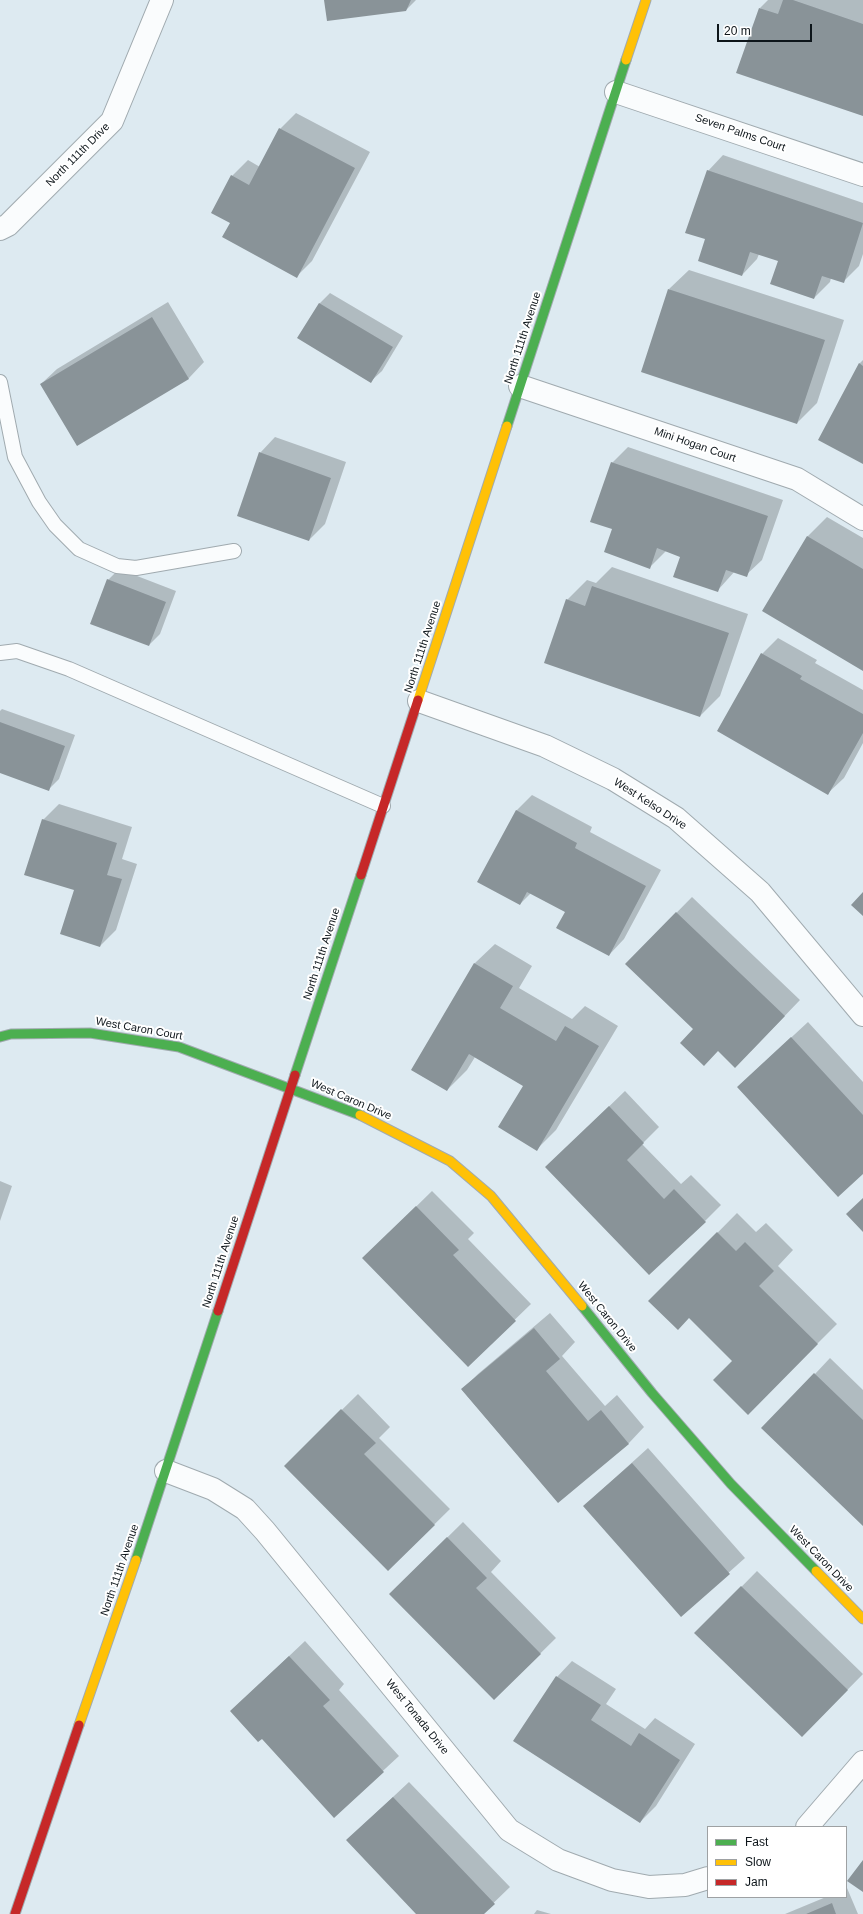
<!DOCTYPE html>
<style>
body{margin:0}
#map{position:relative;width:863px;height:1914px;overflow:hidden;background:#ddeaf1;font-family:Helvetica,sans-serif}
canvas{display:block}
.legend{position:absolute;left:707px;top:1826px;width:140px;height:72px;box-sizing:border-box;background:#fff;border:1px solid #9ea1a3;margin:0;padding:5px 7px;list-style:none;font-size:12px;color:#0d151a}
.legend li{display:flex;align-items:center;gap:8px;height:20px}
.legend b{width:20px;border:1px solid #9ea1a3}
.scale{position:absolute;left:717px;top:24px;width:95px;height:18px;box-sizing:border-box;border:2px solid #0d151a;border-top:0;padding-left:5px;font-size:12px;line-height:14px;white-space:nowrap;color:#0d151a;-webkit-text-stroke:3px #fff;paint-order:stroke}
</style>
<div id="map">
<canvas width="863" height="1914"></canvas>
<ul class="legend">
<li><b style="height:5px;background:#4caf50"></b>Fast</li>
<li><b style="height:5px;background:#ffc107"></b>Slow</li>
<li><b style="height:5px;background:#c62828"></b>Jam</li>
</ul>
<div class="scale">20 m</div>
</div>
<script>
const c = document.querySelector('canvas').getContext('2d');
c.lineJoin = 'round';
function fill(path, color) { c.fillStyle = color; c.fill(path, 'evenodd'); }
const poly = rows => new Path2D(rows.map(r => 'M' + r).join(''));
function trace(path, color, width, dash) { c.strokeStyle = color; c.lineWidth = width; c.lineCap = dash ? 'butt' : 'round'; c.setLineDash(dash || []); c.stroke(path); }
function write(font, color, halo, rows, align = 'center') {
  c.font = font + ' Helvetica,sans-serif'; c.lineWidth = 4; c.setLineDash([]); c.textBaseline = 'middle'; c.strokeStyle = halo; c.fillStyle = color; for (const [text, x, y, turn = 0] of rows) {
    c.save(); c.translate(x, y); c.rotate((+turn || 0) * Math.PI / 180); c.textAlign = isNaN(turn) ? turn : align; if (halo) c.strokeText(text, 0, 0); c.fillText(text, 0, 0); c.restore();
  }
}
fill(poly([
 [325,0,416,0,406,10],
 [768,0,863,0,863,115,760,8],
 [296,113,370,152,312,261,296,277,231,222,232,176,248,160,260,167,280,129],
 [723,155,863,203,863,254,859,266,843,282,831,278,830,282,814,298,780,261,759,254,757,259,742,275,706,239,708,171],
 [689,270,844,320,817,403,797,423,669,289],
 [330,293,403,336,382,371,371,381,319,304],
 [168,302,204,362,189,378,77,444,41,384,57,369],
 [863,360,863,463,859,364],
 [275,437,346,462,325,524,309,540,260,453],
 [628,447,783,500,762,560,746,575,735,571,718,590,681,556,666,551,650,567,613,529,612,463],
 [827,517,863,538,863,670,807,537],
 [612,567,748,614,720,696,700,716,567,600,587,580,596,583],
 [119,569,176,591,160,634,149,645,108,580],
 [778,638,817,660,815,663,863,690,863,743,844,778,828,793,718,731,762,654],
 [2,709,75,735,59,779,48,790,0,772,0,711],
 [532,795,592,827,590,832,661,870,624,939,609,955,566,911,531,893,520,904,516,811],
 [59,804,132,827,122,859,137,864,116,930,100,946,43,820],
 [692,897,800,1000,751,1051,626,964],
 [495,944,532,966,519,988,572,1019,585,1006,618,1026,556,1130,537,1149,524,1086,475,1057,467,1070,447,1090,412,1070,475,963],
 [808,1022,863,1082,863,1173,754,1072],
 [625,1091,659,1127,642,1144,681,1184,691,1175,721,1205,705,1221,562,1152],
 [0,1181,12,1186,0,1221],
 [432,1191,474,1233,468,1239,531,1304,468,1365,379,1243],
 [737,1213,756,1232,766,1223,793,1250,778,1266,837,1324,748,1413,733,1361,689,1317,650,1301],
 [550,1313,575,1342,562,1356,605,1406,617,1395,644,1427,629,1443,558,1502,462,1390,478,1374],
 [830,1358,863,1390,863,1524,815,1374],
 [358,1394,390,1427,379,1438,450,1509,388,1570,285,1466],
 [648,1448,745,1558,681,1615,584,1506],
 [463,1522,501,1561,491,1572,556,1638,494,1699,390,1594],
 [757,1571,863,1674,802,1736,696,1633],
 [305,1641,344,1684,339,1690,399,1756,334,1816,262,1738,231,1711],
 [572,1661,616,1689,606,1704,645,1729,655,1718,695,1744,656,1806,640,1822,557,1677],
 [409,1782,510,1887,482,1914,418,1914,363,1825],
 [847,1888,858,1914,785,1914,826,1897,846,1897],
 [537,1910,551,1914,534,1914]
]), '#0003');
fill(poly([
 [324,0,411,0,406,11,327,21],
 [783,0,793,0,863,24,863,116,736,73,759,8,778,14],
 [279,128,355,168,297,278,222,237,230,223,211,213,231,175,249,185],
 [707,170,863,223,844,283,822,276,814,299,770,284,778,261,750,252,742,276,698,261,705,239,685,233],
 [668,289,825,340,797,424,641,372],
 [319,303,393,347,371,383,297,338],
 [152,317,189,379,77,446,40,384],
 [859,363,863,366,863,464,818,440],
 [259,452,331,478,309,541,237,516],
 [611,462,768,516,747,577,726,570,718,592,673,577,680,557,657,548,650,569,604,552,612,529,590,522],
 [807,536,863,569,863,671,762,611],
 [107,579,166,602,149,646,90,624],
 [592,586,729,633,700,717,544,663,566,599,585,606],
 [761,653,802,676,800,679,863,714,863,733,828,795,717,731],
 [0,722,65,746,49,791,0,773],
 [516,810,577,843,575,848,646,886,609,956,556,928,565,912,527,892,520,905,477,882],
 [42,819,117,843,107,875,122,879,100,947,60,934,74,890,24,875],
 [863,892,863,916,851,905],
 [676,912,785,1016,735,1068,718,1051,704,1066,680,1043,693,1029,625,964],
 [474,963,513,986,500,1008,556,1041,565,1026,599,1046,537,1151,498,1127,523,1086,469,1054,447,1091,411,1070],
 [791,1037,863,1115,863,1174,838,1197,737,1087],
 [609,1106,644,1143,627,1160,664,1199,674,1189,706,1222,649,1275,545,1167],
 [863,1198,863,1232,846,1214],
 [416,1206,459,1250,453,1255,516,1321,468,1367,362,1258],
 [717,1232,736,1251,745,1242,774,1271,759,1286,818,1344,748,1415,713,1380,732,1361,689,1318,678,1330,648,1301],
 [534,1328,560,1359,546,1371,588,1421,601,1410,629,1444,558,1503,461,1389],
 [814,1373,863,1420,863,1526,761,1428],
 [341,1409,376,1443,364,1454,435,1525,388,1571,284,1466],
 [632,1463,730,1574,681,1617,583,1506],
 [447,1537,487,1578,476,1588,541,1654,494,1700,389,1594],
 [741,1586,848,1690,802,1737,694,1633],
 [289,1656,330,1700,323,1706,384,1772,334,1818,262,1739,258,1742,230,1711],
 [556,1676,601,1705,591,1720,631,1746,639,1733,680,1760,640,1823,513,1741],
 [393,1797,495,1904,484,1914,416,1914,346,1840],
 [863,1860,863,1892,847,1881],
 [832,1903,836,1914,806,1914]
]), '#899398');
const lane = poly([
 [0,382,15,457,39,502,55,525,79,549,117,566,136,568,234,551],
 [0,653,17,651,69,669,383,806]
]);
const street = poly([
 [616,92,863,175],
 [0,229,8,225,112,121,162,0],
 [520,386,797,479,863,519],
 [419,701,545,746,613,779,676,818,760,892,863,1015],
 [166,1471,213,1489,245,1509,265,1531,509,1830,558,1860,612,1880,649,1887,685,1885,708,1878],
 [807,1827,863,1762]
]);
const fast = poly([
 [507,426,626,60],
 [0,1037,11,1034,90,1033,179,1047,360,1115],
 [295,1075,361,875],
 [582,1306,652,1393,731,1484,816,1571],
 [136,1560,218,1311]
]);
const slow = poly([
 [626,60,646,0],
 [418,700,507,426],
 [360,1115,450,1161,491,1196,582,1306],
 [816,1571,863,1619],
 [79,1725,136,1560]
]);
const jam = poly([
 [361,875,418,700],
 [218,1311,295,1075],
 [15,1914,79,1725]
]);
trace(lane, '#a0aaaf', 16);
trace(street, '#a0aaaf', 24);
trace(fast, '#a0aaaf', 11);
trace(slow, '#a0aaaf', 11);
trace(jam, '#a0aaaf', 11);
trace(lane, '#fafcfd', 14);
trace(street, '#fafcfd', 22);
trace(fast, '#4caf50', 9);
trace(slow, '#ffc107', 9);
trace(jam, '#c62828', 9);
write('11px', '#0d151a', '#fff', [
 ["Seven Palms Court",740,133,19],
 ["North 111th Drive",78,155,-45],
 ["North 111th Avenue",523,338,-72],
 ["Mini Hogan Court",695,445,19],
 ["North 111th Avenue",423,647,-72],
 ["West Kelso Drive",650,804,33],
 ["North 111th Avenue",322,954,-72],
 ["West Caron Court",139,1029,10],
 ["West Caron Drive",351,1100,23],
 ["North 111th Avenue",221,1262,-72],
 ["West Caron Drive",607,1317,51],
 ["West Caron Drive",821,1559,46],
 ["North 111th Avenue",120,1570,-71],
 ["West Tonada Drive",417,1717,51]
]);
</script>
